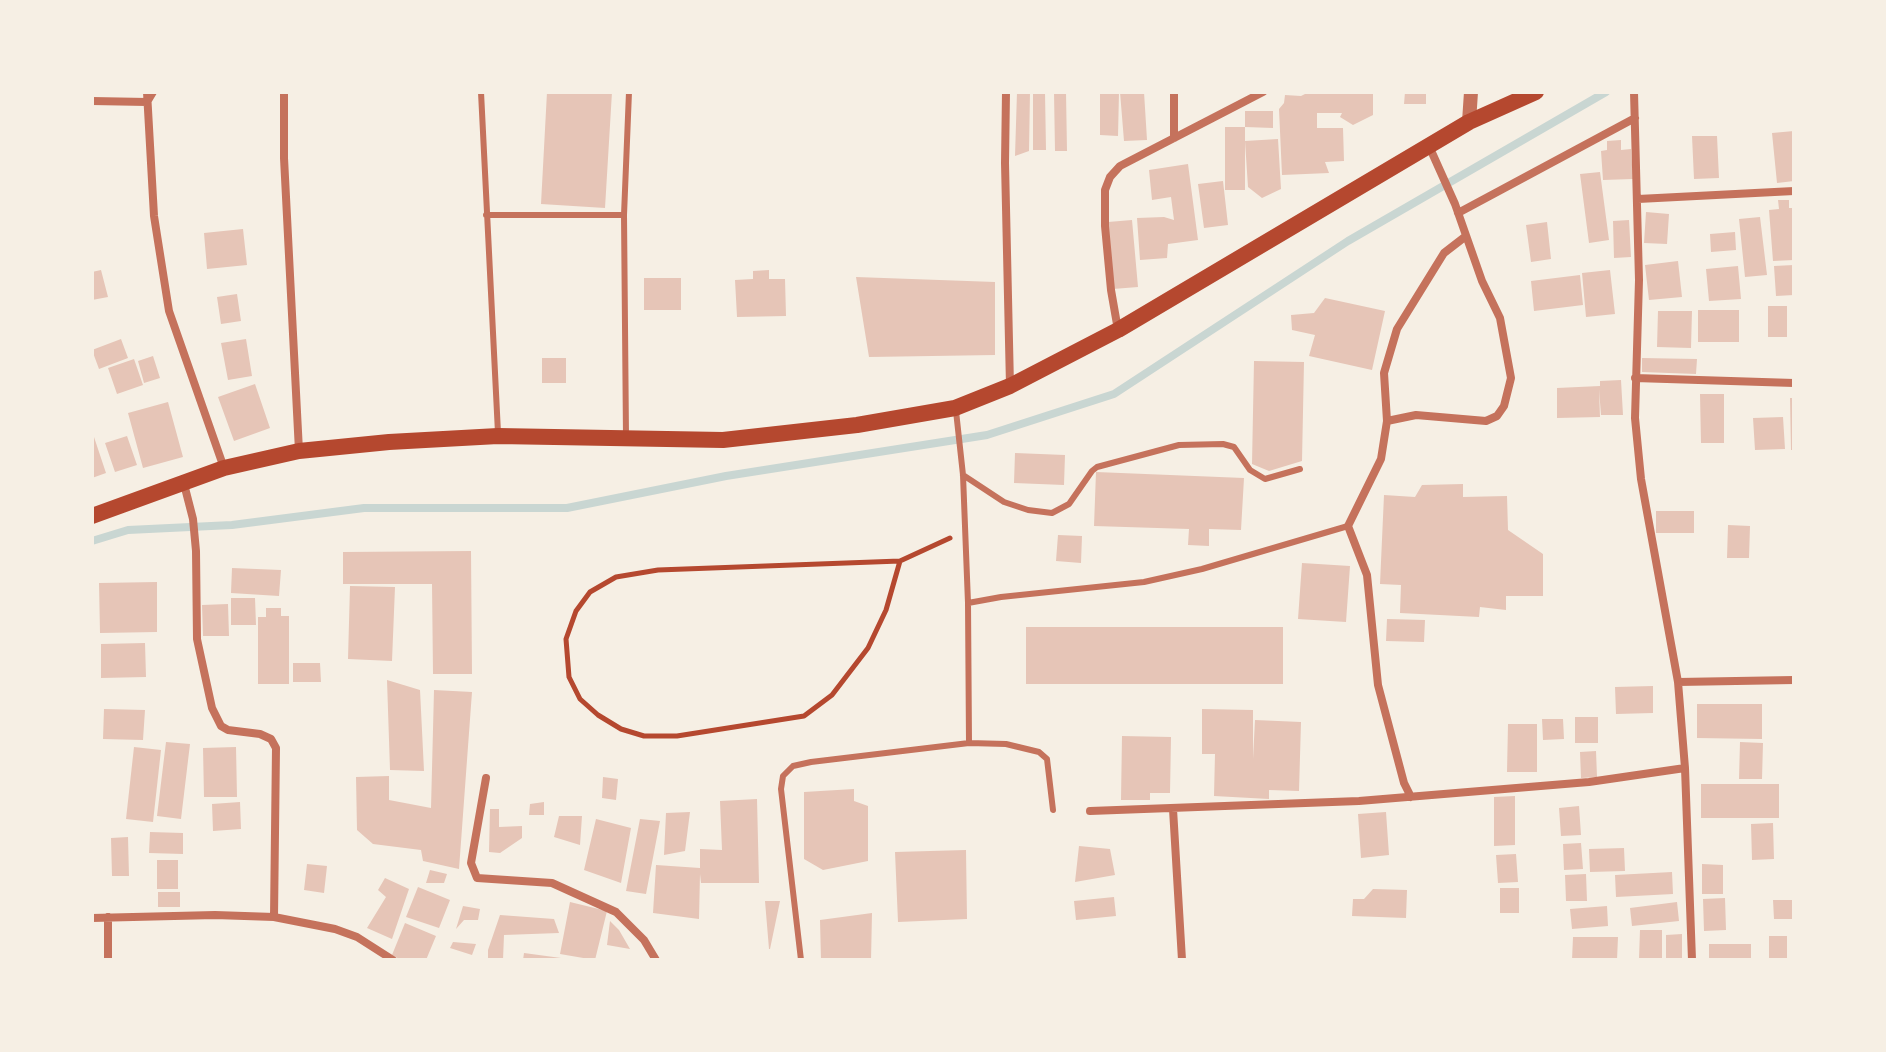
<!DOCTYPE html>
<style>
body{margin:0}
#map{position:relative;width:1886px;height:1052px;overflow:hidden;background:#f6efe4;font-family:Quicksand,sans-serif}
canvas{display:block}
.frame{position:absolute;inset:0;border:94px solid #f6efe4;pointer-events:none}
</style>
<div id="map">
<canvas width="1886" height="1052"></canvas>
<div class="frame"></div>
</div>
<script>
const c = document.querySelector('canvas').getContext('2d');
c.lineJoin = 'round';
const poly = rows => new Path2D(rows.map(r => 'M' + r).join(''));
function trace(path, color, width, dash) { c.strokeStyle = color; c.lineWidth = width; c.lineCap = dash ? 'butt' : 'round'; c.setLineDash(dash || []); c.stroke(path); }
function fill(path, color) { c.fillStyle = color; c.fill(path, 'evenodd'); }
trace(poly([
 [92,541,128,530,232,525,364,508,567,508,726,476,987,435,1114,394,1348,241,1606,92]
]), '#c9d6d2', 8);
fill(poly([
 [547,92,612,92,605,208,541,204],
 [1017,92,1030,92,1029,151,1015,156],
 [1033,92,1045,92,1046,150,1033,150],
 [1054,92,1066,92,1067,151,1055,151],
 [1100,92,1119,92,1118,136,1100,135],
 [1120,92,1144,92,1147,140,1124,141],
 [1309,92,1373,92,1373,115,1353,125,1340,117,1342,113,1317,113,1317,128,1343,128,1344,161,1325,162,1329,173,1282,175,1279,109,1284,103,1285,95,1301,96],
 [1405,92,1426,92,1426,104,1404,104],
 [1245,111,1273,111,1273,128,1245,127],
 [1225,127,1245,127,1245,190,1225,190],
 [1794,131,1794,181,1777,183,1772,133],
 [1692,136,1717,136,1719,178,1694,179],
 [1278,139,1281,189,1262,198,1248,187,1245,141],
 [1621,140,1621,150,1631,149,1633,179,1603,180,1601,151,1607,150,1607,141],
 [1188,164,1198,240,1168,244,1167,258,1140,260,1137,218,1164,217,1174,220,1171,197,1152,200,1149,170],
 [1600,172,1609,240,1589,243,1580,174],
 [1223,181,1228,225,1204,228,1198,184],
 [1778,200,1789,200,1789,208,1794,208,1794,260,1773,261,1769,210,1779,209],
 [1646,212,1669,214,1667,244,1644,243],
 [1760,217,1767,275,1745,277,1739,219],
 [1132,220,1138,287,1113,289,1108,222],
 [1629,220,1631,257,1614,258,1613,221],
 [1547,222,1551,259,1531,262,1526,225],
 [243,229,247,265,207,269,204,233],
 [1735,232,1736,250,1711,252,1710,234],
 [1678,261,1682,297,1649,300,1645,265],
 [1794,265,1794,295,1776,296,1774,266],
 [1738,266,1741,299,1709,301,1706,269],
 [101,270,108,297,92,300,92,272],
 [769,270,769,279,785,279,786,316,737,317,735,280,753,279,753,271],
 [1610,270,1615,314,1586,317,1582,273],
 [1580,275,1583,305,1534,311,1531,281],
 [856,277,995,282,995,355,869,357],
 [644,278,681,278,681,310,644,310],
 [237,294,241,321,221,324,217,297],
 [1325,298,1385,311,1372,370,1309,356,1315,335,1292,330,1291,315,1314,313],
 [1768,306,1787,306,1787,337,1768,337],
 [1698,310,1739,310,1739,342,1698,342],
 [1658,311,1692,311,1691,348,1657,347],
 [121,339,128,358,99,369,92,350],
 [246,339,252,376,228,380,221,343],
 [153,356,160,378,144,383,138,361],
 [542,358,566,358,566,383,542,383],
 [1642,358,1697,359,1696,374,1642,372],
 [134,359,143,385,117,394,108,368],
 [1254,361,1304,362,1302,461,1269,471,1252,464],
 [1621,380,1623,415,1601,415,1599,389,1600,417,1557,418,1557,388,1600,386,1600,381],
 [255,384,270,428,234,441,218,397],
 [1700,394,1724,394,1724,443,1701,443],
 [1790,398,1794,398,1794,450,1791,450],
 [168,402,183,457,143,468,128,413],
 [1783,417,1785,449,1755,450,1753,418],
 [127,436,137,465,115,472,105,443],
 [94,437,106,473,92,478,92,438],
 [1015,453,1065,455,1064,485,1014,483],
 [1096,472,1244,478,1241,530,1209,529,1209,546,1188,545,1189,529,1094,526],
 [1463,484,1463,497,1507,496,1508,530,1543,554,1543,596,1506,596,1506,610,1480,607,1479,617,1400,613,1401,585,1380,584,1384,495,1415,497,1422,485],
 [1656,511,1694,511,1694,533,1656,533],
 [1728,525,1750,526,1749,558,1727,558],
 [1058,535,1082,536,1081,563,1056,561],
 [471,551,472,674,433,674,432,584,343,584,343,552],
 [1302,563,1350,566,1346,622,1298,619],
 [232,568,281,570,279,596,231,593],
 [157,582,157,632,100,633,99,583],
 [350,586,395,587,392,661,348,659],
 [231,598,255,598,256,625,231,625],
 [228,604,229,636,203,636,202,605],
 [266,608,281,608,281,616,289,616,289,684,258,684,258,617,266,617],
 [1387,619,1425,620,1424,642,1386,641],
 [1026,627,1283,627,1283,684,1026,684],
 [145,643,146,677,101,678,101,644],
 [293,663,320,663,321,682,293,682],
 [387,680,420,690,424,771,390,770],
 [1653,686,1653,713,1616,714,1615,687],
 [434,690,472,692,459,869,423,861,421,850,373,844,357,830,356,777,389,776,389,800,431,808],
 [1697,704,1762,704,1762,739,1697,738],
 [104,709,145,710,143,740,103,739],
 [1202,709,1253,710,1253,759,1255,720,1301,722,1299,791,1269,790,1269,799,1214,796,1215,754,1202,754],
 [1575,717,1598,717,1598,743,1575,743],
 [1542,719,1563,719,1564,739,1543,740],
 [1508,724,1537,724,1537,772,1507,772],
 [1122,736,1171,737,1170,793,1150,793,1150,800,1121,800],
 [166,742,190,744,181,819,157,816],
 [1740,742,1763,743,1762,779,1739,779],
 [134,747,161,750,153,822,126,819],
 [236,747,237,797,204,797,203,748],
 [1596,751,1597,777,1581,778,1580,752],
 [603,777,618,779,616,800,602,798],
 [1701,784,1779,784,1779,818,1701,818],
 [854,789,854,801,868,806,868,861,823,870,804,859,804,792],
 [1515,796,1515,845,1494,846,1494,797],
 [757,799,759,883,701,883,700,874,699,919,653,913,656,865,700,868,700,849,722,850,720,801],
 [240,802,241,829,213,831,212,804],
 [544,802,544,815,529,815,530,804],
 [1579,806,1581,835,1561,836,1559,808],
 [490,809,499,809,499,827,522,826,522,838,500,853,489,852],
 [690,812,685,851,664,855,666,813],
 [1386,812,1389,855,1361,858,1358,814],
 [559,816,582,816,580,845,554,837],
 [596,819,631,828,621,883,584,870],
 [640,819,660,821,646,894,626,891],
 [1773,823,1774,859,1752,860,1751,824],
 [150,832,183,833,183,854,149,853],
 [128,837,129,876,112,876,111,838],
 [1581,843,1583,869,1564,870,1563,844],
 [1079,846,1110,849,1115,875,1075,882],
 [1624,848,1625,871,1590,872,1589,849],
 [966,850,967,919,898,922,895,852],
 [1516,854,1518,882,1498,883,1496,855],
 [157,860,178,860,178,889,157,889],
 [307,864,327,866,324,893,304,890],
 [1702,864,1723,865,1723,894,1702,894],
 [430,870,447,874,444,883,426,883],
 [1672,872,1673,894,1616,897,1615,875],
 [1586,874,1587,901,1566,901,1565,875],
 [385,878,409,889,392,939,367,928,386,897,378,890],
 [418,887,450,900,439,928,406,917],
 [1500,888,1519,888,1519,913,1500,913],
 [1373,889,1407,890,1406,918,1352,916,1353,899,1364,899],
 [158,892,180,892,180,907,158,907],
 [1114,897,1116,916,1076,920,1074,901],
 [1725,898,1726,930,1704,931,1703,899],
 [1773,900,1794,900,1794,919,1774,919],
 [765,901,780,901,770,949,769,949],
 [570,902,607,911,595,960,560,954],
 [1677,902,1679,921,1632,926,1630,908],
 [463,906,480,909,478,920,464,920,456,929],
 [1607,906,1608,926,1572,929,1570,909],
 [872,913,871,960,821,960,820,920],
 [500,915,554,919,559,933,504,935,503,960,488,960,488,950],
 [610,921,619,930,630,949,607,945],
 [405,923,436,936,426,960,401,960,392,955],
 [1640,930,1662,930,1662,960,1639,959],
 [1682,934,1682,960,1666,960,1666,935],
 [1769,936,1787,936,1787,960,1769,960],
 [1573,937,1618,937,1617,960,1572,960],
 [453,942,476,944,472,955,450,948],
 [1709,944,1751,944,1751,960,1709,960],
 [524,953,561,958,561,960,523,960]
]), '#e6c5b7');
trace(poly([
 [900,561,886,610,868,648,832,695,804,716,677,736,644,736,621,729,598,715,580,699,569,677,566,639,576,611,590,592,616,577,658,570,900,561,950,538]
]), '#b5482f', 5);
trace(poly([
 [481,92,498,433],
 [486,215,624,215,626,437],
 [624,215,629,92],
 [956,411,963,475,968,603,969,743,1006,744,1039,752,1047,759,1053,810],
 [963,475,1004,502,1028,510,1052,513,1069,504,1092,471,1097,467,1179,445,1223,444,1234,447,1250,470,1265,479,1300,469],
 [968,603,1001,597,1144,582,1202,569,1348,526],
 [801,960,781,789,783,776,793,766,811,762,969,743]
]), '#c5725c', 6);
trace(poly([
 [147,92,154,216,169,311,224,468],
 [284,92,284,158,299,451],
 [1006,92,1005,163,1010,386],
 [1634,92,1639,280,1635,418,1641,479,1678,682,1685,768,1692,960],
 [92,101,147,102,153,92],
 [1174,138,1174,92],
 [1638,199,1794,191],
 [1458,213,1635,118],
 [1118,330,1111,290,1105,226,1105,190,1110,177,1120,166,1263,92],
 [1635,378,1794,383],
 [1387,421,1384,373,1397,329,1444,253,1466,236],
 [184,484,193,519,196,551,197,639,212,708,221,726,228,730,260,734,271,739,276,748,274,917],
 [1678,682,1794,680],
 [486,778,471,863,477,878,552,883,616,912,644,940,656,960],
 [1411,797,1404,783,1378,685,1367,575,1348,526,1381,459,1387,421,1416,415,1486,421,1497,416,1504,406,1511,378,1500,318,1482,281,1455,204,1429,146],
 [1173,809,1182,960],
 [1090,811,1359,801,1589,782,1685,768],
 [92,918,215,915,274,917,335,929,357,937,393,960],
 [108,960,108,917]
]), '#c5725c', 8);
trace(poly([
 [1469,122,1471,92]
]), '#c5725c', 14);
trace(poly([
 [92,516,224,468,299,451,389,442,498,436,723,440,857,425,955,408,1010,386,1118,330,1469,122,1536,92]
]), '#b5482f', 16);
</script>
